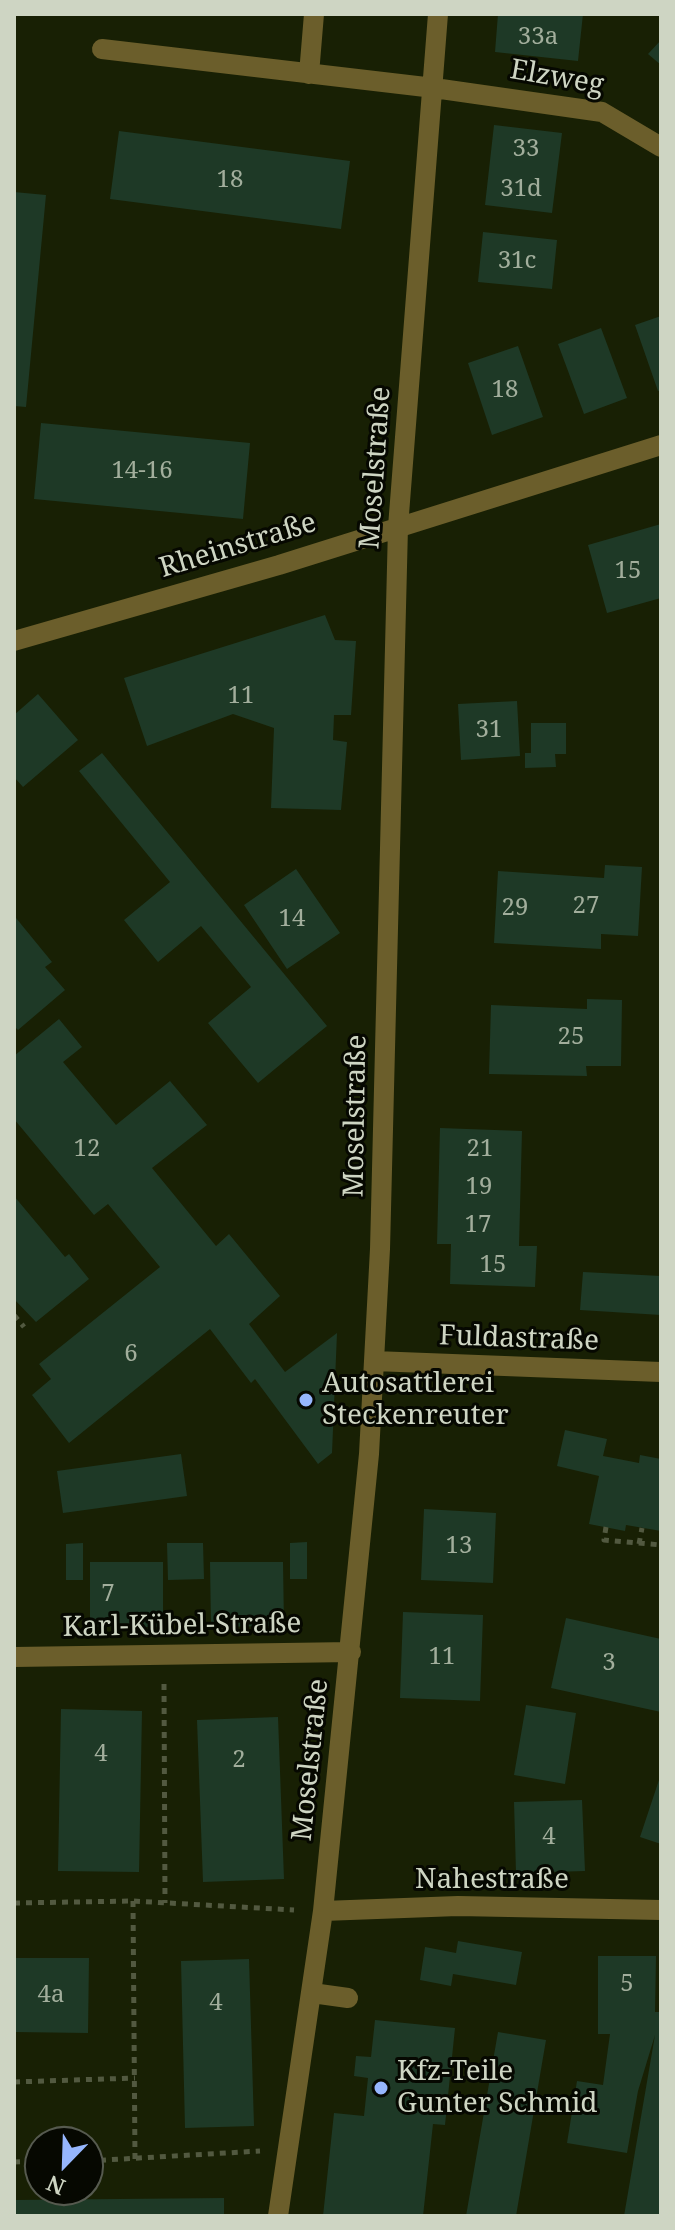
<!DOCTYPE html>
<meta charset="utf-8">
<style>
body{margin:0}
#map{position:relative;width:675px;height:2230px;overflow:hidden;background:#182004;font-family:"Noto Serif",serif}
canvas{display:block}
.frame{position:absolute;inset:0;border:16px solid #ced5c3;pointer-events:none}
.north{position:absolute;left:24px;top:2126px;width:80px;height:80px;box-sizing:border-box;background:#060801;border:2px solid #565a4f;border-radius:50%;rotate:203deg;font-size:22px;font-weight:700;line-height:32px;text-align:center;color:#ced5c3}
.north::after{content:'';display:block;margin:auto;width:28px;height:36px;background:#96b6fd;clip-path:polygon(50% 0,100% 100%,50% 72%,0 100%)}
</style>
<div id="map">
<canvas width="675" height="2230"></canvas>
<div class="frame"></div>
<div class="north">N</div>
</div>
<script>
const c = document.querySelector('canvas').getContext('2d');
c.lineJoin = 'round';
function fill(path, color) { c.fillStyle = color; c.fill(path, 'evenodd'); }
const poly = rows => new Path2D(rows.map(r => 'M' + r).join(''));
function trace(path, color, width, dash) { c.strokeStyle = color; c.lineWidth = width; c.lineCap = dash ? 'butt' : 'round'; c.setLineDash(dash || []); c.stroke(path); }
function write(font, color, halo, rows, align = 'center') {
  c.font = font + ' "Noto Serif",serif'; c.lineWidth = 6; c.setLineDash([]); c.textBaseline = 'middle'; c.strokeStyle = halo; c.fillStyle = color; for (const [text, x, y, turn = 0] of rows) {
    c.save(); c.translate(x, y); c.rotate((+turn || 0) * Math.PI / 180); c.textAlign = isNaN(turn) ? turn : align; if (halo) c.strokeText(text, 0, 0); c.fillText(text, 0, 0); c.restore();
  }
}
fill(poly([
 [498,14,583,14,578,61,495,52],
 [661,40,661,65,648,54],
 [494,125,562,133,552,213,485,205],
 [119,131,350,161,341,229,110,199],
 [14,192,46,195,26,407,14,406],
 [483,232,557,240,552,289,478,282],
 [661,316,661,390,658,391,635,325],
 [601,328,627,398,584,414,558,344],
 [518,346,543,417,492,435,468,363],
 [41,423,250,443,243,519,34,499],
 [661,524,661,598,607,613,588,545],
 [325,615,335,640,356,641,351,715,334,715,333,740,347,742,341,810,271,808,274,728,233,714,147,746,124,678],
 [38,694,78,740,23,787,14,777,14,715],
 [517,701,520,756,461,760,458,704],
 [531,723,566,723,566,754,555,754,556,767,525,768,525,753,531,753],
 [102,753,327,1026,258,1083,208,1023,251,987,201,926,158,962,124,920,170,882,79,771],
 [605,865,642,867,638,936,601,934,601,949,494,943,498,871,604,878],
 [296,869,340,933,287,969,244,905],
 [16,918,52,962,45,967,65,990,18,1030,14,1026],
 [587,999,622,1000,621,1066,586,1066,587,1076,489,1074,491,1005,587,1009],
 [59,1019,82,1047,63,1062,116,1125,170,1081,207,1125,152,1168,216,1246,229,1234,280,1296,249,1324,285,1372,337,1333,332,1453,318,1464,255,1379,251,1383,210,1329,69,1443,32,1395,51,1379,39,1364,160,1267,108,1204,94,1215,14,1119,14,1056],
 [440,1128,522,1131,519,1246,537,1246,535,1287,450,1284,451,1244,437,1244],
 [14,1196,65,1257,69,1254,89,1279,36,1322,14,1299],
 [583,1272,661,1276,661,1315,580,1310],
 [565,1430,607,1439,603,1456,639,1463,640,1455,661,1459,661,1531,626,1525,625,1531,589,1524,599,1476,557,1466],
 [181,1454,187,1496,63,1513,57,1471],
 [424,1509,496,1513,493,1583,421,1580],
 [307,1542,307,1579,290,1579,290,1543],
 [83,1543,83,1580,66,1580,66,1544],
 [167,1543,203,1543,204,1579,168,1580],
 [90,1562,163,1562,163,1627,90,1627],
 [210,1562,283,1562,284,1626,211,1627],
 [403,1612,483,1615,480,1701,400,1698],
 [566,1618,661,1639,661,1712,551,1688],
 [526,1705,576,1713,565,1784,514,1775],
 [61,1709,142,1711,139,1872,58,1871],
 [278,1717,284,1879,203,1882,197,1720],
 [660,1777,661,1777,661,1844,640,1837],
 [582,1800,585,1871,516,1873,514,1802],
 [458,1941,522,1952,516,1985,453,1974,451,1986,420,1980,425,1947,456,1953],
 [598,1956,656,1956,655,2012,661,2012,660,2216,624,2216,655,2035,638,2091,627,2153,567,2143,577,2081,603,2085,610,2034,598,2034],
 [14,1958,89,1958,88,2033,14,2032],
 [249,1959,254,2126,185,2128,181,1961],
 [375,2020,455,2028,445,2125,433,2124,423,2216,323,2216,334,2113,364,2116,368,2078,354,2076,356,2056,371,2057],
 [498,2032,546,2040,516,2216,466,2216],
 [224,2198,224,2216,14,2216,14,2200]
]), '#1e3926');
trace(poly([
 [14,1315,24,1327],
 [606,1527,604,1540,661,1545],
 [639,1544,642,1528],
 [164,1684,165,1903],
 [133,1901,135,2160],
 [14,1903,133,1901,294,1910],
 [14,2082,135,2078],
 [88,2161,260,2151],
 [14,2162,40,2161]
]), '#525940', 5, [6, 6]);
trace(poly([
 [102,49,434,88,602,112,661,147],
 [309,74,314,14],
 [14,641,279,565,661,445],
 [374,1361,661,1372],
 [14,1657,351,1652],
 [323,1911,458,1906,661,1910],
 [312,1993,348,1998],
 [278,2216,323,1911,369,1454,380,1249,398,527,438,14]
]), '#6b5e2b', 20);
for (const [x, y, r, color] of [
 [306,1400,8,"#96b6fd"],
 [381,2088,8,"#96b6fd"]
]) { const dot = new Path2D(); dot.arc(x, y, r, 0, 2 * Math.PI); c.fillStyle = color; c.fill(dot); trace(dot, '#060801', 3); }
write('24px', '#a2ae9c', null, [
 ["33a",538,37],
 ["33",526,149],
 ["18",230,180],
 ["31d",521,189],
 ["31c",517,261],
 ["18",505,390],
 ["14-16",142,471],
 ["15",628,571],
 ["11",241,696],
 ["31",489,730],
 ["27",586,906],
 ["29",515,908],
 ["14",292,919],
 ["25",571,1037],
 ["12",87,1149],
 ["21",480,1149],
 ["19",479,1187],
 ["17",478,1225],
 ["15",493,1265],
 ["6",131,1354],
 ["13",459,1546],
 ["7",108,1594],
 ["11",442,1657],
 ["3",609,1663],
 ["4",101,1754],
 ["2",239,1760],
 ["4",549,1837],
 ["5",627,1984],
 ["4a",51,1995],
 ["4",216,2003]
]);
write('28px', '#ced5c3', '#060801', [
 ["Elzweg",557,78,10],
 ["Moselstraße",376,468,-86],
 ["Rheinstraße",238,546,-17],
 ["Moselstraße",356,1116,-89],
 ["Fuldastraße",519,1339,2],
 ["Karl-Kübel-Straße",182,1626,-1],
 ["Moselstraße",311,1760,-84],
 ["Nahestraße",492,1880]
]);
write('28px', '#ced5c3', '#060801', [
 ["Autosattlerei",322,1384],
 ["Steckenreuter",322,1416],
 ["Kfz-Teile",397,2072],
 ["Gunter Schmid",397,2104]
], 'left');
</script>
